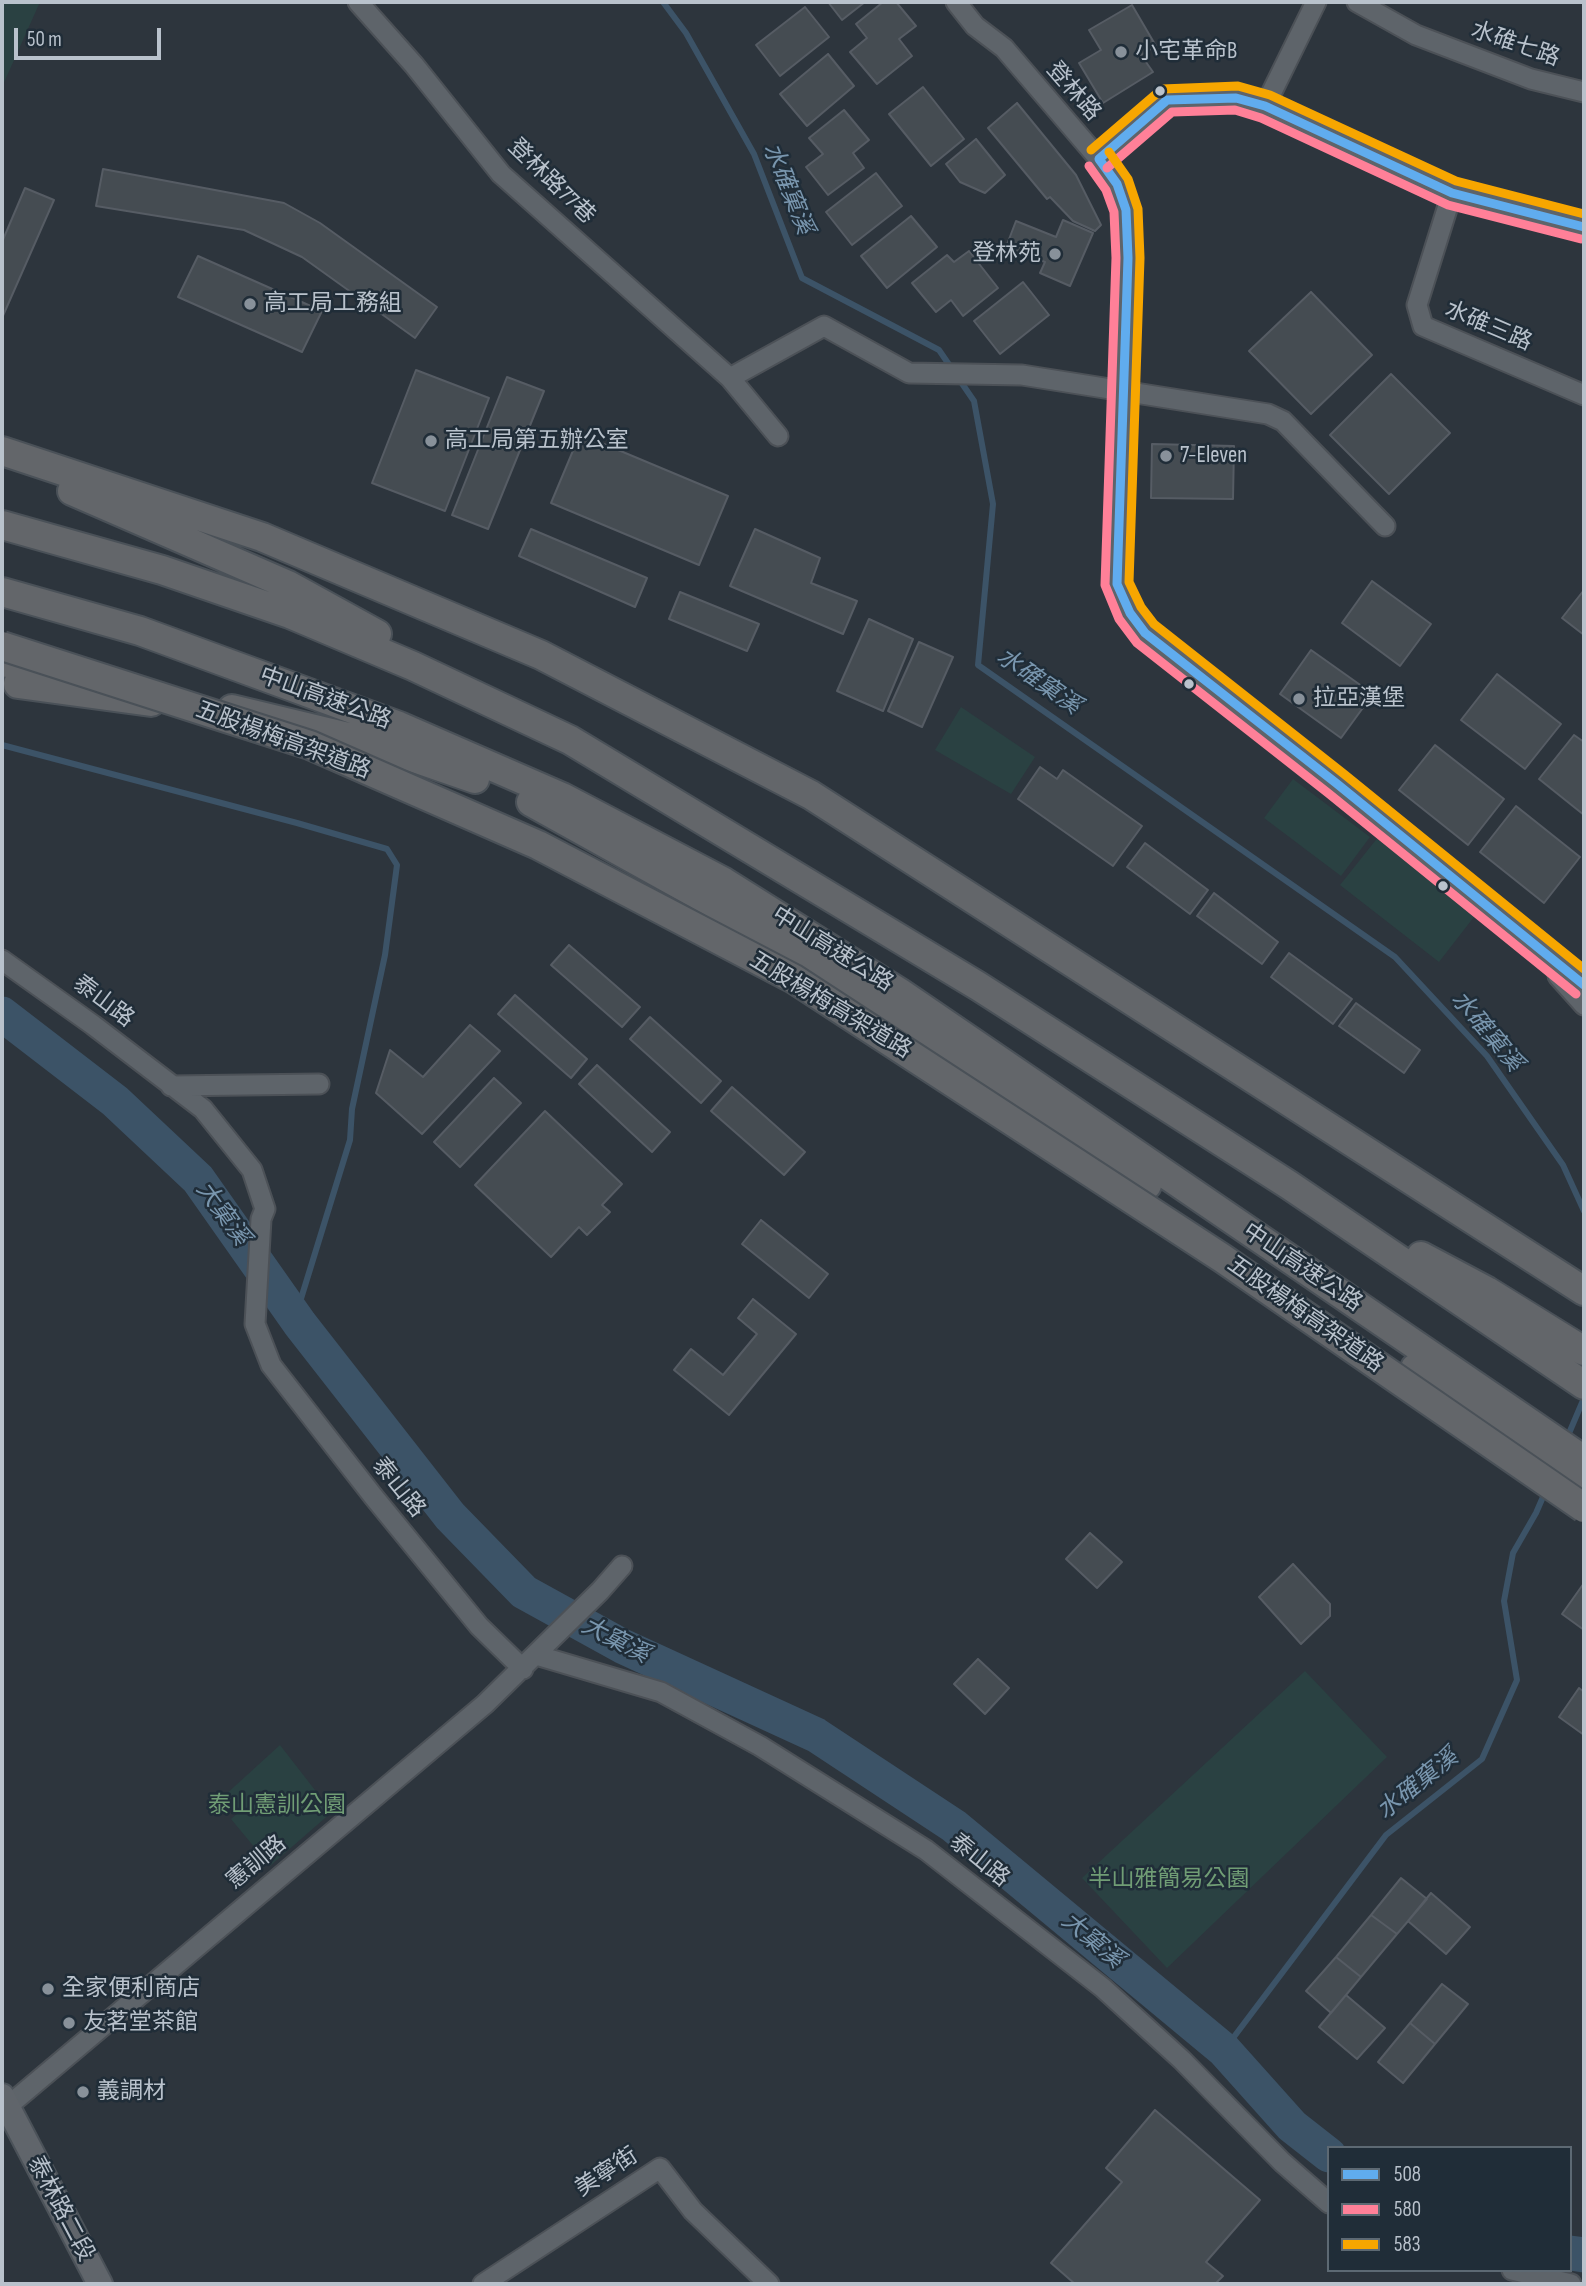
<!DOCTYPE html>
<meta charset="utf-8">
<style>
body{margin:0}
#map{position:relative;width:1586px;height:2286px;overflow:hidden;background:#2d353d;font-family:"Sofia Sans Condensed",sans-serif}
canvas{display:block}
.frame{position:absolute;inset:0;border:4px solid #b9c2cc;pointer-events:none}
.legend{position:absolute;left:1327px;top:2146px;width:245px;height:126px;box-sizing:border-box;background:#202d38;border:2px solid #5d6973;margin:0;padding:9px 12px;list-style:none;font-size:21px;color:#b9c2cc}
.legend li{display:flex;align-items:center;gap:14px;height:35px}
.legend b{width:35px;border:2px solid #5d6973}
.scale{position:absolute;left:14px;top:28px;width:147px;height:32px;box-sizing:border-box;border:4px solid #b9c2cc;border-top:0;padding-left:9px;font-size:21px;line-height:24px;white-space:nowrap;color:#b9c2cc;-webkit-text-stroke:5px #202d38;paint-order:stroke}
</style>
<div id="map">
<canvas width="1586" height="2286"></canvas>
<div class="frame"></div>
<ul class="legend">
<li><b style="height:9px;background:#60acee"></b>508</li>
<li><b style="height:9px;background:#ff8098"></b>580</li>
<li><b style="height:9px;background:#f7a600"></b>583</li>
</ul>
<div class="scale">50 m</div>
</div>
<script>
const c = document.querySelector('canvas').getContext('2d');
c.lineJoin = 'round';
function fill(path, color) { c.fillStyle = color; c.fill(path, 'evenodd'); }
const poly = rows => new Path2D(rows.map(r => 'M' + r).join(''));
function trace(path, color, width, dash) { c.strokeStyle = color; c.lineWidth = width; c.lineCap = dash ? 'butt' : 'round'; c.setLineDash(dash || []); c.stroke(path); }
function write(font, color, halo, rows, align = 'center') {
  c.font = font + ' "Sofia Sans Condensed","Noto Sans TC",sans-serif'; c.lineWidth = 5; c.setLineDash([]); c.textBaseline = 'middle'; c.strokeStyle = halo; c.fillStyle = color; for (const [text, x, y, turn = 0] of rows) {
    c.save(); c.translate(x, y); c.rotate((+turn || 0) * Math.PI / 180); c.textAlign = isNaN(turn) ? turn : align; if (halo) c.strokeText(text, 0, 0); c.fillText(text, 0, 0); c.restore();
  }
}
fill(poly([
 [2,2,40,2,2,87],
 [961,707,1035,757,1011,794,935,750],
 [1293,779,1370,837,1341,876,1264,818],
 [1379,836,1477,913,1439,962,1340,885],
 [1305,1671,1387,1757,1167,1968,1082,1878],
 [280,1745,332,1812,270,1866,231,1819,238,1813,224,1796]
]), '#2a4142');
trace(poly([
 [663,2,686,33,754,154,802,278,939,350,974,401,993,504,978,665,1395,957,1487,1056,1563,1165,1584,1211],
 [2,745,297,823,387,849,397,865,385,955,352,1109,350,1140,295,1318],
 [1567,1438,1584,1398],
 [1224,2050,1386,1835,1482,1759,1517,1680,1504,1601,1513,1553,1536,1513,1546,1490]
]), '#3c5367', 6);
trace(poly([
 [2,1014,115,1101,198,1179,300,1324,450,1516,524,1592,622,1646,816,1735,954,1826,1224,2050,1292,2126,1329,2155],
 [1570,2253,1584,2255]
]), '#3c5367', 35);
const building = poly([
 [828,2,865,2,842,20,828,2],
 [883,2,896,2,916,26,899,39,912,56,877,84,850,52,867,38,856,24,883,2],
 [1132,5,1156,46,1141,55,1153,72,1103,103,1079,63,1101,50,1089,30,1132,5],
 [805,7,829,37,780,76,756,45,805,7],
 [828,54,854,86,807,126,780,94,828,54],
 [923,87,964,139,931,166,889,114,923,87],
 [1017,103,1076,175,1101,225,1095,231,1073,221,1050,197,1047,199,988,128,1017,103],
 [844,110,869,140,853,153,864,168,828,195,806,167,823,154,809,138,844,110],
 [976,139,1005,175,985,193,960,182,946,164,976,139],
 [103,169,284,203,320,223,437,307,415,338,302,257,244,230,96,206,103,169],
 [876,173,902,206,852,245,826,212,876,173],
 [25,188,54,200,2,318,2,242,25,188],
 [911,216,937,247,887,288,861,256,911,216],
 [1063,220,1093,233,1070,286,1040,273,1045,262,1006,247,1016,221,1056,237,1063,220],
 [969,251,998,288,963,316,951,300,936,312,912,283,947,255,954,262,969,251],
 [198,256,322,311,302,352,178,297,198,256],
 [1023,282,1049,315,1000,354,974,321,1023,282],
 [1311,292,1372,355,1311,414,1249,351,1311,292],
 [416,370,489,398,445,511,372,483,416,370],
 [1391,374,1450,433,1389,494,1330,435,1391,374],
 [507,377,544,391,488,529,452,515,507,377],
 [580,434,728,496,699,565,551,503,580,434],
 [1152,444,1234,446,1233,499,1151,498,1152,444],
 [531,529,647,578,635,607,519,556,531,529],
 [755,529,820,558,811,583,857,601,843,634,730,586,755,529],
 [1372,581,1431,624,1400,666,1342,623,1372,581],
 [1584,590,1584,635,1562,618,1584,590],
 [680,592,759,624,747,651,669,619,680,592],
 [869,619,913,639,883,711,837,691,869,619],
 [919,642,953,657,922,727,888,711,919,642],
 [1311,650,1373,694,1341,738,1280,694,1311,650],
 [1497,674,1561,724,1525,769,1461,720,1497,674],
 [1574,735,1584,742,1584,815,1539,779,1574,735],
 [1435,745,1504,799,1468,845,1399,790,1435,745],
 [1040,767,1057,779,1063,770,1142,826,1113,866,1018,799,1040,767],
 [1516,806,1580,857,1544,903,1480,852,1516,806],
 [1145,843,1208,890,1190,914,1127,867,1145,843],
 [1214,893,1278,942,1262,964,1197,916,1214,893],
 [569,945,640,1007,622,1027,551,965,569,945],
 [1289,953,1352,999,1333,1024,1271,977,1289,953],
 [515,995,587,1059,571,1078,498,1014,515,995],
 [1356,1003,1420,1050,1404,1073,1339,1026,1356,1003],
 [650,1017,721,1081,701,1103,630,1039,650,1017],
 [470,1025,500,1051,422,1134,376,1093,390,1050,423,1077,470,1025],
 [597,1065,670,1132,652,1152,579,1084,597,1065],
 [494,1078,521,1103,460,1167,434,1142,494,1078],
 [732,1087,805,1152,784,1175,711,1111,732,1087],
 [545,1111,622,1184,602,1205,610,1212,587,1235,579,1227,551,1257,475,1185,545,1111],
 [761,1220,828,1274,809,1298,742,1244,761,1220],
 [753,1299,796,1334,729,1415,674,1370,691,1349,723,1375,757,1334,738,1318,753,1299],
 [1090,1533,1122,1562,1097,1588,1066,1559,1090,1533],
 [1293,1564,1330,1604,1330,1616,1301,1644,1259,1597,1293,1564],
 [1584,1583,1584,1630,1562,1614,1584,1583],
 [978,1659,1009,1688,985,1714,954,1684,978,1659],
 [1579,1688,1584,1692,1584,1735,1559,1717,1579,1688],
 [1401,1878,1427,1899,1397,1934,1371,1915,1401,1878],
 [1431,1893,1470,1927,1446,1954,1408,1921,1431,1893],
 [1371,1915,1397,1934,1361,1977,1336,1957,1371,1915],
 [1336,1957,1361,1977,1331,2013,1306,1991,1336,1957],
 [1442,1984,1468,2004,1435,2044,1410,2023,1442,1984],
 [1346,1995,1385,2028,1357,2059,1319,2027,1346,1995],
 [1410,2023,1435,2044,1403,2083,1378,2062,1410,2023],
 [1155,2110,1260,2200,1206,2262,1223,2276,1215,2284,1075,2284,1051,2263,1122,2182,1106,2168,1155,2110]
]);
fill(building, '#454c52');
trace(building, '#565c64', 2);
const minor = poly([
 [358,2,414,65,501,174,730,378,778,436],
 [956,2,975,26,1004,48,1099,159,1117,184,1126,210,1128,258,1117,584,1130,613,1145,633,1336,783,1584,985],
 [1357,2,1416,35,1531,79,1584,92],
 [1265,106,1316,2],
 [1099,159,1167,100,1236,98,1265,106,1452,193,1584,227],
 [1452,193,1417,305,1423,326,1584,395],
 [730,378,824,326,909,373,1022,375,1268,414,1283,421,1385,526],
 [2,960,93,1025,203,1109,252,1170,265,1209,261,1219,255,1324,271,1365,373,1496,479,1626,523,1669],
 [1558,976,1584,1005],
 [171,1086,319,1084],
 [536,1655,661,1692,760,1746,926,1850,1103,1988,1182,2060,1282,2162,1329,2203],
 [8,2106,485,1704,600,1591,622,1566],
 [1512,2270,1571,2284],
 [483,2284,660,2168,693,2211,769,2284]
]);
const major = poly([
 [2,2096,100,2284]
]);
const highway = poly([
 [2,451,262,537,541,655,811,795,1584,1291],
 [72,491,288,585,377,634],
 [2,525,162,570,290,614,413,666,570,740,978,986,1289,1185,1584,1385],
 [2,592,140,631,399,726,562,797,724,882,899,992,1584,1460],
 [2,662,48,671],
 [18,684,151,702],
 [232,709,365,741,475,779],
 [531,802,711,902,889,1013,1147,1185],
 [1421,1256,1487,1291,1584,1351],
 [1415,1368,1584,1486]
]);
trace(minor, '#4c5157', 23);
trace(major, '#4b5259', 28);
trace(highway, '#4a5158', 32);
trace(minor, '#5e646a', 19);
trace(major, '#60656b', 24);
trace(highway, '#63666a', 28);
const highwayBridge = poly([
 [2,646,310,745,538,845,794,979,1222,1258,1584,1508]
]);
trace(highwayBridge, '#4a5158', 32, []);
trace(highwayBridge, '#63666a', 28);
trace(poly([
 [1099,159,1117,184,1126,210,1128,258,1117,584,1130,613,1145,633,1336,783,1584,985],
 [1099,159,1167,100,1236,98,1265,106,1452,193,1584,227]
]), '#60acee', 9);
trace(poly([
 [1089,166,1106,190,1114,212,1116,258,1105,585,1119,619,1137,643,1328,793,1576,994],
 [1107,168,1172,112,1235,110,1261,118,1448,205,1581,239]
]), '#ff8098', 9);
trace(poly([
 [1091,150,1162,89,1238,86,1270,95,1456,181,1584,214],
 [1109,152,1128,179,1138,209,1140,258,1129,582,1141,607,1154,624,1344,774,1584,969]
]), '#f7a600', 9);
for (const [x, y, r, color] of [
 [1121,52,7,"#88919a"],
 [1160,91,6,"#b9c2cc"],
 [1055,254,7,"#88919a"],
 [250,304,7,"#88919a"],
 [431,441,7,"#88919a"],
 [1166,456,7,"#88919a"],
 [1189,684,6,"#b9c2cc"],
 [1299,699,7,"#88919a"],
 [1443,886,6,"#b9c2cc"],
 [48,1989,7,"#88919a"],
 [69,2023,7,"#88919a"],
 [83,2092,7,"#88919a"]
]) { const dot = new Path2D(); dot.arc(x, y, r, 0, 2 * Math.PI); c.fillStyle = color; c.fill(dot); trace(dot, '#202d38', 2.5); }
write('23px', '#b9c2cc', '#202d38', [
 ["水碓七路",1515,45,19],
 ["登林路",1073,92,49],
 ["登林路77巷",551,182,44],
 ["水碓三路",1488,327,23],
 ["中山高速公路",325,699,20],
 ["五股楊梅高架道路",283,741,20],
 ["中山高速公路",832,950,32],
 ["泰山路",103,1002,37],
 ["五股楊梅高架道路",830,1006,31],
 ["中山高速公路",1302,1268,34],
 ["五股楊梅高架道路",1305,1315,35],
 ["泰山路",398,1488,51],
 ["泰山路",979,1861,39],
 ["憲訓路",257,1863,-40],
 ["美寧街",607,2173,-33],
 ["泰林路二段",60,2209,62]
]);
write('23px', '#b9c2cc', '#202d38', [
 ["小宅革命B",1135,52],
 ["登林苑",1041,254,"right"],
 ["高工局工務組",264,304],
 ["高工局第五辦公室",445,441],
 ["7-Eleven",1180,456],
 ["拉亞漢堡",1313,699],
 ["全家便利商店",62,1989],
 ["友茗堂茶館",83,2023],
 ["義調材",97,2092]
], 'left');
write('23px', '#709d75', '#202d38', [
 ["泰山憲訓公園",277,1806],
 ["半山雅簡易公園",1169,1880]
]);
write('italic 24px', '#7996ae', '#202d38', [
 ["水確窠溪",787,189,68],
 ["水確窠溪",1038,682,35],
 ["水確窠溪",1486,1032,50],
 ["大窠溪",222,1214,54],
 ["大窠溪",615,1641,27],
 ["水確窠溪",1418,1785,-39],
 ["大窠溪",1092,1941,40]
]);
</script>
